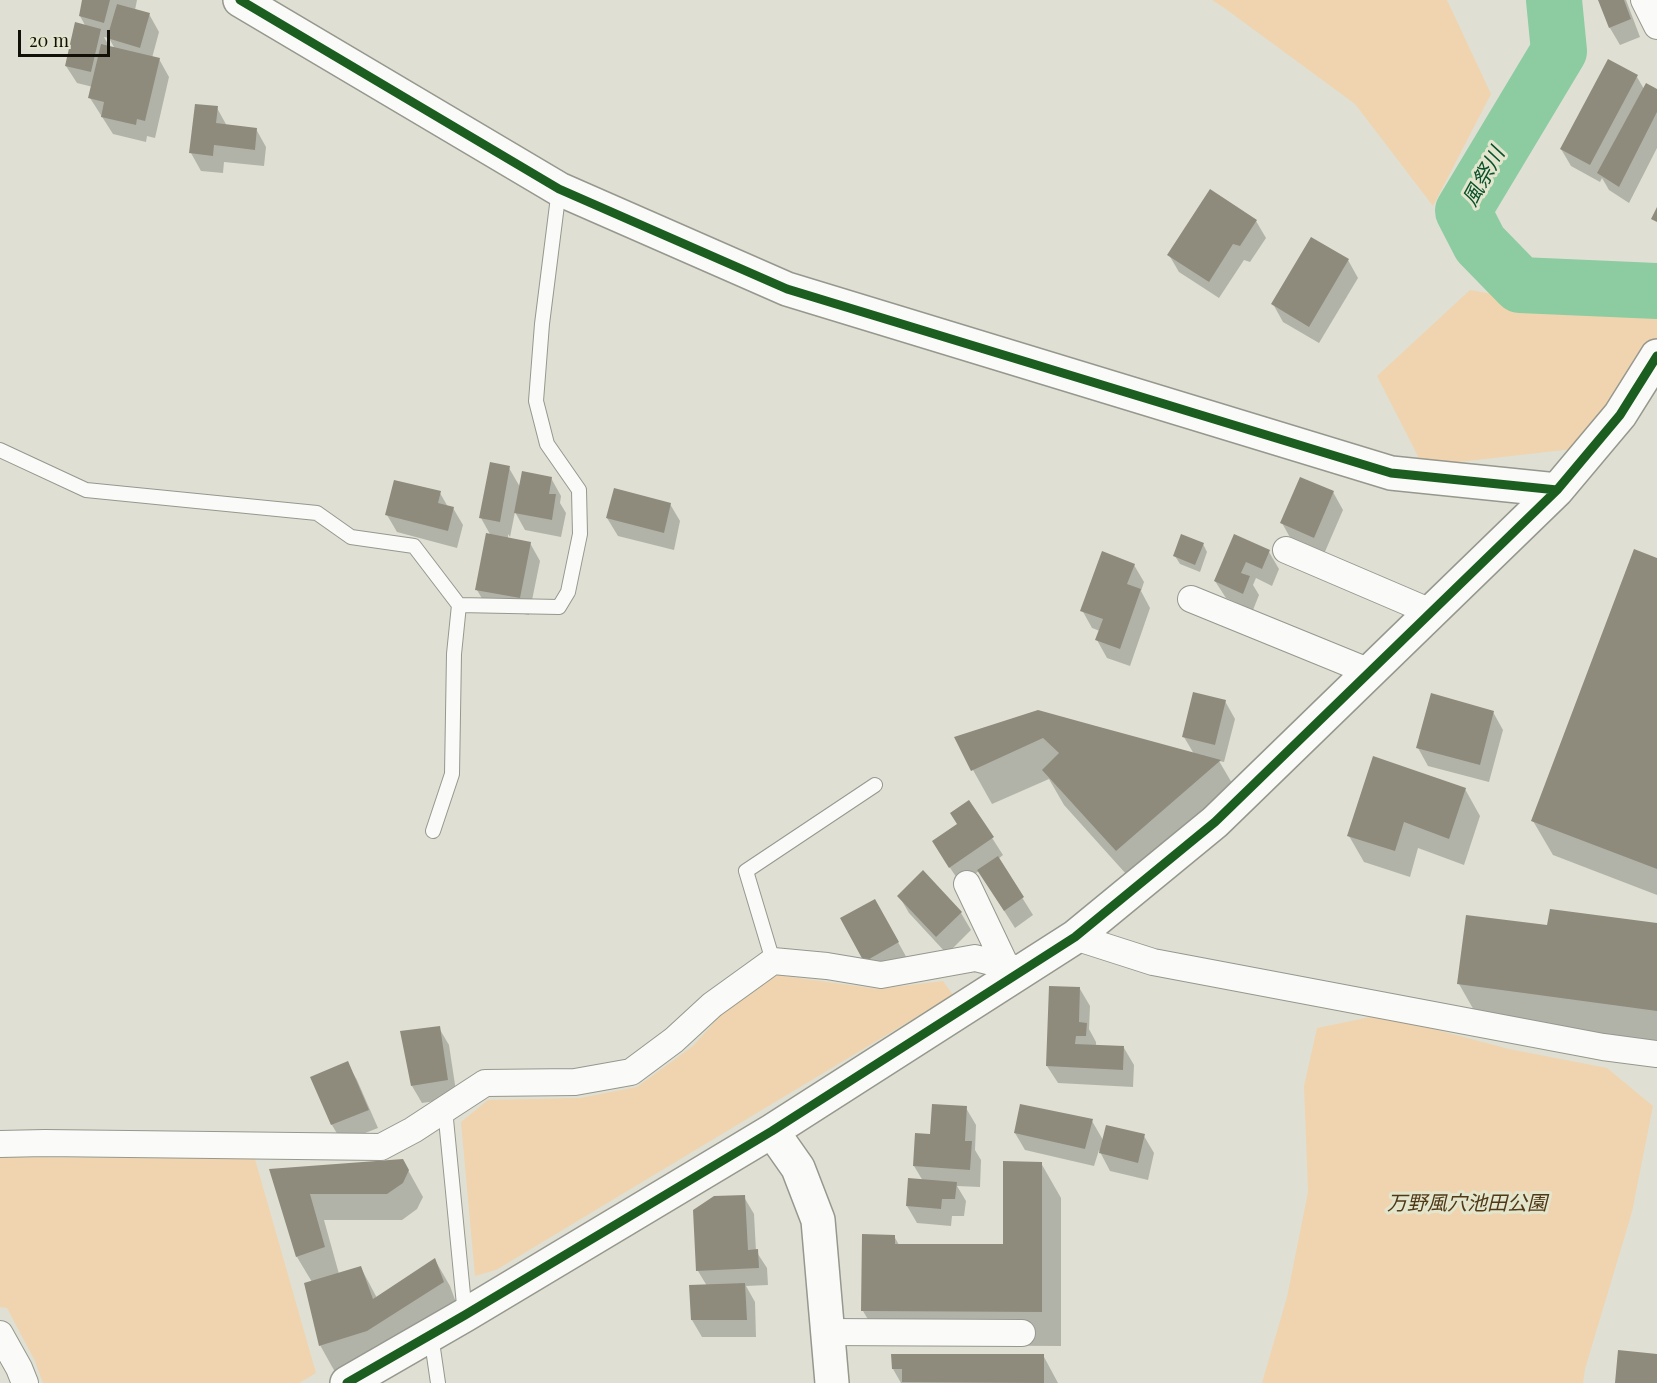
<!DOCTYPE html>
<meta charset="utf-8">
<style>
body{margin:0}
#map{position:relative;width:1657px;height:1383px;overflow:hidden;background:#dfe0d3;font-family:"Playfair Display",serif}
canvas{display:block}
.scale{position:absolute;left:18px;top:30px;width:92px;height:27px;box-sizing:border-box;border:3px solid #111109;border-top:0;padding-left:8px;font-size:18px;line-height:21px;white-space:nowrap;color:#111109;-webkit-text-stroke:4px #e3e6cd;paint-order:stroke}
</style>
<div id="map">
<canvas width="1657" height="1383"></canvas>
<div class="scale">20 m</div>
</div>
<script>
const c = document.querySelector('canvas').getContext('2d');
c.lineJoin = 'round';
function fill(path, color) { c.fillStyle = color; c.fill(path, 'evenodd'); }
const poly = rows => new Path2D(rows.map(r => 'M' + r).join(''));
function trace(path, color, width, dash) { c.strokeStyle = color; c.lineWidth = width; c.lineCap = dash ? 'butt' : 'round'; c.setLineDash(dash || []); c.stroke(path); }
function write(font, color, halo, rows, align = 'center') {
  c.font = font + ' "Playfair Display","Noto Sans JP",serif'; c.lineWidth = 6; c.setLineDash([]); c.textBaseline = 'middle'; c.strokeStyle = halo; c.fillStyle = color; for (const [text, x, y, turn = 0] of rows) {
    c.save(); c.translate(x, y); c.rotate((+turn || 0) * Math.PI / 180); c.textAlign = isNaN(turn) ? turn : align; if (halo) c.strokeText(text, 0, 0); c.fillText(text, 0, 0); c.restore();
  }
}
fill(poly([
 [1212,0,1447,0,1491,94,1433,206,1355,104,1223,7],
 [1657,275,1657,356,1573,449,1423,466,1377,376,1470,290,1561,306],
 [777,975,878,989,943,981,953,995,496,1270,475,1276,461,1122,488,1100,580,1098,637,1087,693,1046,720,1016],
 [1380,1015,1509,1049,1607,1068,1653,1106,1632,1212,1585,1369,1583,1383,1262,1383,1287,1297,1308,1192,1304,1086,1317,1028],
 [0,1157,255,1159,316,1373,299,1383,43,1383,35,1361,7,1308,0,1307]
]), '#efd4af');
fill(poly([
 [84,0,137,0,135,10,149,14,159,32,152,58,159,59,169,77,155,138,147,136,146,142,113,134,90,98,93,87,77,83,66,66,86,27,80,16],
 [104,37,109,38,115,49,110,48],
 [1600,0,1626,0,1640,37,1620,45,1610,28],
 [1637,77,1644,89,1657,91,1657,148,1629,203,1609,190,1602,178,1600,182,1571,166,1561,149],
 [217,108,227,126,256,129,266,147,264,166,224,162,223,173,201,171,191,153],
 [1256,221,1266,238,1250,262,1244,260,1219,298,1179,272,1169,255],
 [1348,260,1358,278,1319,343,1283,322,1273,304],
 [509,468,520,487,551,478,561,496,560,503,566,513,561,537,525,530,515,512,510,537,508,534,508,539,530,543,540,561,529,615,487,607,477,590,491,536,481,518],
 [1333,492,1343,510,1324,554,1292,541,1282,523],
 [440,493,448,507,453,508,463,525,457,548,397,532,387,515],
 [670,504,680,521,674,550,618,536,607,518],
 [1234,536,1269,552,1279,569,1272,586,1256,578,1253,585,1259,595,1253,610,1226,598,1215,581],
 [1203,544,1207,552,1200,572,1180,564,1175,556],
 [1657,559,1657,895,1553,855,1533,821],
 [1134,565,1144,582,1141,591,1150,608,1130,666,1107,658,1097,640,1100,631,1092,628,1082,610],
 [1225,701,1235,719,1224,762,1219,761,1239,795,1136,885,1064,805,1049,779,992,804,973,770,1038,712,1194,754,1184,737],
 [1493,712,1503,730,1489,782,1428,766,1418,748],
 [1465,789,1480,816,1464,865,1418,848,1410,877,1364,862,1349,836],
 [969,802,1003,855,998,859,1033,915,1015,928,979,871,961,884,944,859],
 [923,873,961,913,971,930,947,954,909,913,899,896],
 [875,901,908,960,875,978,865,961],
 [1657,925,1657,1042,1479,1019,1459,984,1549,927],
 [1080,989,1090,1006,1089,1029,1096,1042,1096,1046,1124,1048,1134,1065,1133,1087,1058,1083,1047,1066],
 [439,1028,449,1045,457,1098,422,1103,412,1086],
 [347,1063,357,1080,378,1128,342,1142,332,1125],
 [966,1108,976,1125,975,1150,981,1160,980,1187,957,1186,966,1201,964,1216,952,1216,951,1226,917,1223,907,1206,923,1181,914,1166,931,1136],
 [1092,1121,1103,1140,1144,1136,1154,1153,1148,1180,1110,1171,1099,1150,1094,1166,1025,1150,1015,1133],
 [403,1161,423,1197,417,1209,402,1220,324,1220,339,1274,361,1268,377,1298,435,1260,450,1286,458,1308,382,1357,335,1372,320,1345,312,1282,297,1257,271,1171],
 [1041,1163,1061,1198,1061,1346,883,1345,863,1311,894,1236,899,1245,1005,1246],
 [744,1197,754,1214,756,1251,767,1268,768,1285,746,1286,755,1302,756,1337,702,1337,692,1320,707,1286,698,1271],
 [1043,1355,1058,1383,901,1383,893,1369]
]), '#0003');
trace(poly([
 [1554,0,1559,51,1463,211,1480,244,1520,285,1657,291]
]), '#8ccca0', 56);
fill(poly([
 [82,0,110,0,104,23,79,16],
 [1598,0,1624,0,1631,19,1609,28],
 [117,4,150,13,140,48,107,38],
 [75,22,101,29,91,72,65,66],
 [101,44,160,58,145,121,137,119,136,125,101,117,104,102,88,98],
 [1608,59,1638,75,1590,165,1560,149],
 [1646,83,1657,89,1657,112,1619,187,1597,173],
 [195,104,218,106,216,123,257,128,255,150,214,145,213,156,189,153],
 [1210,189,1257,220,1240,246,1233,244,1209,282,1167,255],
 [1657,207,1657,222,1651,219],
 [1311,237,1349,259,1309,327,1271,304],
 [490,462,510,466,500,522,479,518],
 [522,471,552,477,549,494,556,494,552,520,514,513],
 [1300,477,1334,491,1314,538,1280,523],
 [394,480,441,491,438,503,454,507,448,531,385,515],
 [614,488,671,503,664,533,606,518],
 [486,533,531,542,520,598,475,590],
 [1181,534,1204,543,1195,565,1173,556],
 [1234,534,1270,550,1262,569,1246,562,1241,573,1250,576,1243,594,1214,581],
 [1634,549,1657,558,1657,869,1531,821],
 [1102,551,1135,564,1127,584,1141,589,1120,649,1095,640,1103,619,1080,611],
 [1193,692,1226,700,1215,745,1182,737],
 [1431,693,1494,711,1480,765,1416,748],
 [1038,710,1096,726,1221,760,1116,851,1042,770,1059,753,1043,738,971,771,954,737],
 [1373,756,1466,788,1449,839,1404,822,1395,851,1347,836],
 [969,800,994,837,949,868,932,841,957,824,950,813],
 [998,856,1024,897,1004,911,977,870],
 [923,870,962,912,936,937,897,896],
 [875,899,899,942,864,962,840,918],
 [1550,909,1657,923,1657,1011,1457,984,1466,915,1547,925],
 [1049,986,1080,987,1079,1022,1087,1023,1086,1036,1076,1036,1075,1044,1124,1046,1123,1070,1046,1066],
 [440,1026,448,1080,411,1086,400,1031],
 [348,1061,369,1110,331,1125,310,1077],
 [932,1104,967,1106,965,1141,972,1141,970,1170,913,1166,915,1133,930,1134],
 [1020,1104,1093,1119,1085,1149,1014,1133],
 [1106,1125,1145,1134,1138,1163,1099,1153],
 [403,1159,409,1170,403,1183,387,1194,310,1194,325,1247,296,1257,269,1169],
 [1003,1161,1042,1162,1042,1312,861,1311,862,1234,895,1235,895,1244,1003,1244],
 [908,1178,957,1182,955,1199,942,1199,941,1209,906,1206],
 [745,1195,748,1250,758,1249,759,1268,696,1271,693,1210,714,1196],
 [435,1258,444,1282,367,1331,319,1346,304,1283,361,1266,373,1299],
 [745,1283,747,1320,691,1320,689,1285],
 [1618,1350,1657,1354,1657,1383,1615,1383],
 [891,1354,1044,1354,1044,1383,902,1382,902,1369,892,1369]
]), '#8e8b7c');
const service = poly([
 [0,450,86,490,317,513,351,537,414,546,459,605,454,654,452,774,433,831],
 [459,605,559,607,568,592,580,534,579,490,547,444,536,401,542,324,559,189],
 [773,961,746,871,875,785],
 [445,1109,465,1315],
 [431,1335,438,1383]
]);
const minor = poly([
 [1644,0,1657,26],
 [1286,550,1431,612],
 [1191,599,1370,672],
 [967,884,1006,966],
 [1075,937,1153,962,1603,1047,1657,1054],
 [0,1144,45,1143,381,1147,413,1130,485,1083,575,1082,631,1072,674,1040,712,1005,773,961,827,966,881,975,975,958,1023,970],
 [827,1332,1022,1333],
 [0,1334,19,1368,25,1383]
]);
const tertiary = poly([
 [240,0,559,189,787,289,1391,473,1557,490],
 [772,1131,798,1168,818,1220,832,1383],
 [347,1383,465,1315,772,1131,1075,937,1215,822,1557,490,1620,415,1657,356]
]);
trace(service, '#96978d', 16);
trace(minor, '#96978d', 28);
trace(tertiary, '#96978d', 36);
trace(service, '#fafaf8', 14);
trace(minor, '#fafaf8', 26);
trace(tertiary, '#fafaf8', 33);
trace(poly([
 [240,0,559,189,787,289,1391,473,1557,490],
 [347,1383,465,1315,772,1131,1075,937,1215,822,1557,490,1620,415,1657,356]
]), '#1b5e20', 9);
write('italic 20px', '#513816', '#e3e6cd', [
 ["万野風穴池田公園",1467,1204]
]);
write('italic 21px', '#09512c', '#e3e6cd', [
 ["風祭川",1484,177,-61]
]);
</script>
